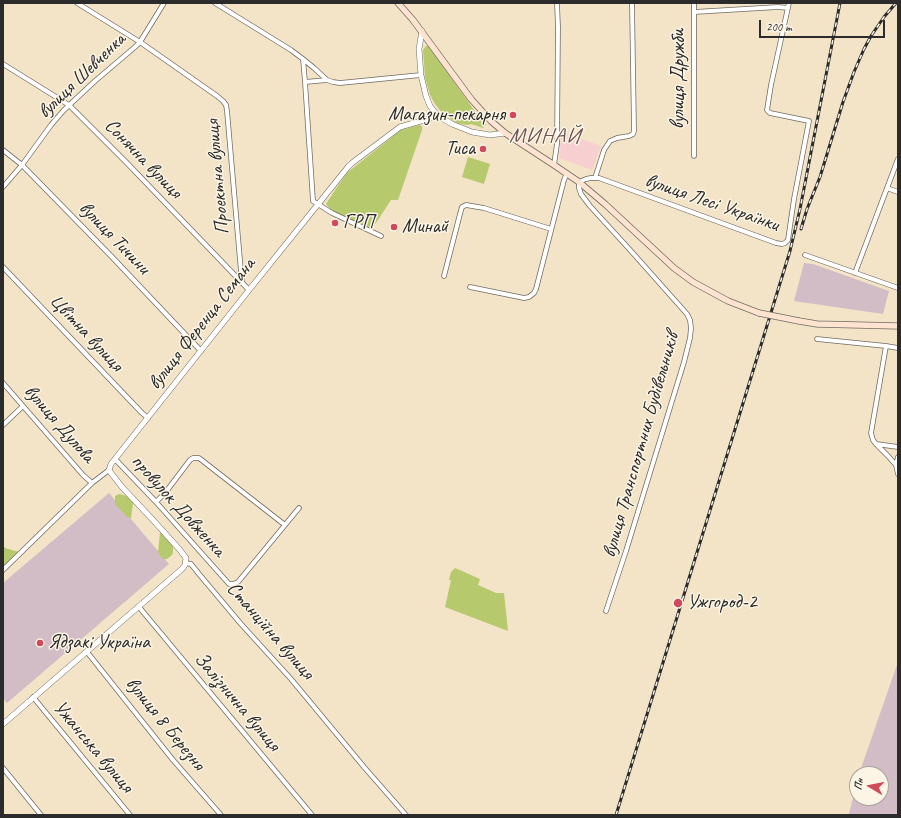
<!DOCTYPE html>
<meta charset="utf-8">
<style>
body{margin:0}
#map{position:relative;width:901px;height:818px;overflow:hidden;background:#f3e3c7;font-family:Caveat,sans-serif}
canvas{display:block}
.frame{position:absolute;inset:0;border:4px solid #2b2b2b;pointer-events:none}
.north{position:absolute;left:849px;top:766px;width:40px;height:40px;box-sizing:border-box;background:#fcf5e5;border:1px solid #a8a49b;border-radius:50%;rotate:280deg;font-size:11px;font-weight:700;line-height:16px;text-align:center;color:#2b2b2b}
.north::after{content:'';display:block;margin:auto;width:14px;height:18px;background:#d1495b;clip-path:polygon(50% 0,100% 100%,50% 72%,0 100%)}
.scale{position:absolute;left:759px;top:20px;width:126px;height:18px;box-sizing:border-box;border:2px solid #2b2b2b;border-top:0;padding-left:5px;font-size:12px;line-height:14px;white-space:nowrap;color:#2b2b2b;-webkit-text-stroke:3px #fcf5e5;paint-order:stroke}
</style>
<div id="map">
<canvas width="901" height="818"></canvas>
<div class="frame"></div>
<div class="north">Пн</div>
<div class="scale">200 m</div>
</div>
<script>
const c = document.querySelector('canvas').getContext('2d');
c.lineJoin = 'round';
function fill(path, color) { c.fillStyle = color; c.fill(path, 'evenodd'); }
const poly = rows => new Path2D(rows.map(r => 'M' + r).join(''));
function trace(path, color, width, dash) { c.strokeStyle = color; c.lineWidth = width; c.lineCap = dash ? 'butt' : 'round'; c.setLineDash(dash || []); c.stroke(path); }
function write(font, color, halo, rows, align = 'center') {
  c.font = font + ' Caveat,sans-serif'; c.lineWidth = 3; c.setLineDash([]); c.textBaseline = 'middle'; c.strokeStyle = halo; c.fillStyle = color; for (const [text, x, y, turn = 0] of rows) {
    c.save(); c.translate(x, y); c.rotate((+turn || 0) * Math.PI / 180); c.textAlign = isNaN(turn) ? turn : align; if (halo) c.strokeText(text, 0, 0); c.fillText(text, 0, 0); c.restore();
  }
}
fill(poly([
 [562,132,601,146,592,170,559,158]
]), '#f7cfd1');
fill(poly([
 [804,263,813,264,889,291,883,314,794,301],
 [109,493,169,564,7,703,3,699,3,583],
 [898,662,898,815,851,815,849,814,857,781,857,798,881,798,881,774,859,774]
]), '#d2bdc6');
fill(poly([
 [426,46,429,46,474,110,486,124,483,128,471,124,467,125,457,123,443,114,435,104,430,95,425,77,423,50],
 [419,125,422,126,422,130,398,200,391,200,372,229,332,211,326,204,337,187,348,172,401,130],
 [468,157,490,164,484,184,462,177],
 [119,494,127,496,132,501,133,503,131,518,128,518,115,504,115,496],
 [160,532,161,532,173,546,173,552,172,555,167,559,163,559,161,557,158,552],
 [3,545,5,548,19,552,3,568],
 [455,568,480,579,478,585,496,593,504,593,508,631,445,607,451,580,449,580,451,572]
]), '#b6c96d');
const minor = poly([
 [77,3,140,42,217,96,223,101,226,105,227,111,242,283],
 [215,3,291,50,303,59,305,82,313,201,332,213,381,236],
 [694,12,778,7,788,8],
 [303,59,314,68,327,80,333,82,340,83,421,75],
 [3,64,69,105,126,162,249,290],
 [305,82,327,80],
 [3,150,22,165,112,257,201,351],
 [694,156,694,3],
 [554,165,557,144,558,27,557,3],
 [595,178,604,150,610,141,617,138,629,136,633,134,634,131,632,3],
 [3,187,22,165,51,125,64,110,95,81,135,47,140,42,164,3],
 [887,188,898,192],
 [805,255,898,288],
 [3,267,142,413,148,418],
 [855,273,898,159],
 [444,276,460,214,462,207,466,205,484,208,551,229],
 [470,287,524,298,529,297,534,293,536,289,564,180,567,173],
 [817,339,886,346],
 [898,348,886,346,871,433,873,440,876,444,898,447],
 [3,383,83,475,92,483],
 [3,425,23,406],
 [876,444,888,456,896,465],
 [898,457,896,465,898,474],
 [115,459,156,502,229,584,233,584,238,582,299,508],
 [156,502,165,493,190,460,193,458,199,458,285,525],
 [186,563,191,564,199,574,241,624,291,679,364,767,406,815],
 [3,570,92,483,109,470],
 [139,607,312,815],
 [606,611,626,551,684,362,690,338,691,328,690,320,687,314,631,251,590,206,581,194,579,188,579,182,586,179,591,178,599,178,776,243,782,244,785,243,788,240,794,199,809,121,770,113,767,110,771,85,789,3],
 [87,652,173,760,221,815],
 [33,697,130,815],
 [3,768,41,815]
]);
const tertiary = poly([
 [422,31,419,49,421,75,426,96,430,106,438,116,452,124,472,132,490,135,505,133],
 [3,724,182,569,185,565,186,558,180,550,153,520,122,487,111,473,109,470,111,464,249,290,348,167,352,163,400,127,438,116]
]);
const secondary = poly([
 [398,3,413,20,471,99,491,121,505,133,554,165,579,182,605,204,674,268,693,282,728,301,759,313],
 [799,321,817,324,898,326]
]);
trace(minor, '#716b62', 5.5);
trace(tertiary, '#716b62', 6);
trace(secondary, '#716b62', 7);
trace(minor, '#fff', 4);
trace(tertiary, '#fff', 5);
trace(secondary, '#fee3d1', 5.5);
const rail = poly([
 [801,229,807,209,820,177,843,102,854,72,864,49,871,36,884,17,896,3],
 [616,815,790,251,800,209,840,3]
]);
trace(rail, '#2b2b2b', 3);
trace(rail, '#fcf5e5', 1.5, [4.5]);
const secondaryBridge = poly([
 [759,313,799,321]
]);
trace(secondaryBridge, '#716b62', 7, []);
trace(secondaryBridge, '#fee3d1', 5.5);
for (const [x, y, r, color] of [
 [513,115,4,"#d1495b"],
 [483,149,4,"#d1495b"],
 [335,223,4,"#d1495b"],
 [394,227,4,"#d1495b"],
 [678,603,5,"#d1495b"],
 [40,643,4,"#d1495b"]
]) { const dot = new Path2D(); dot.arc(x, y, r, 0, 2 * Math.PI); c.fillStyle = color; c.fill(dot); trace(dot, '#fcf5e5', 1.5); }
write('20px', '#2b2b2b', '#fcf5e5', [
 ["вулиця Шевченка",82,76,-44],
 ["вулиця Дружби",679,79,-90],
 ["Сонячна вулиця",143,159,46],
 ["Проектна вулиця",218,177,-95],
 ["вулиця Лесі Українки",712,203,19],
 ["вулиця Тичини",114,238,46],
 ["вулиця Ференца Семана",202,324,-52],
 ["Цвітна вулиця",86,333,47],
 ["вулиця Дулова",59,424,49],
 ["вулиця Транспортних Будівельників",641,445,-74],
 ["провулок Довженка",178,506,48],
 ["Станційна вулиця",270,631,49],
 ["Залізнична вулиця",237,702,50],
 ["вулиця 8 Березня",165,724,51],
 ["Ужанська вулиця",93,747,50]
]);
write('20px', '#2b2b2b', '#fcf5e5', [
 ["Магазин-пекарня",505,115,"right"],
 ["Тиса",475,149,"right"],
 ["ГРП",343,223],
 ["Минай",402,227],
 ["Ужгород-2",687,603],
 ["Ядзакі Україна",48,643]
], 'left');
c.letterSpacing = '1px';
write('22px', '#725656', '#fcf5e5', [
 ["МИНАЙ",545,136]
]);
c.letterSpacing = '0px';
</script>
